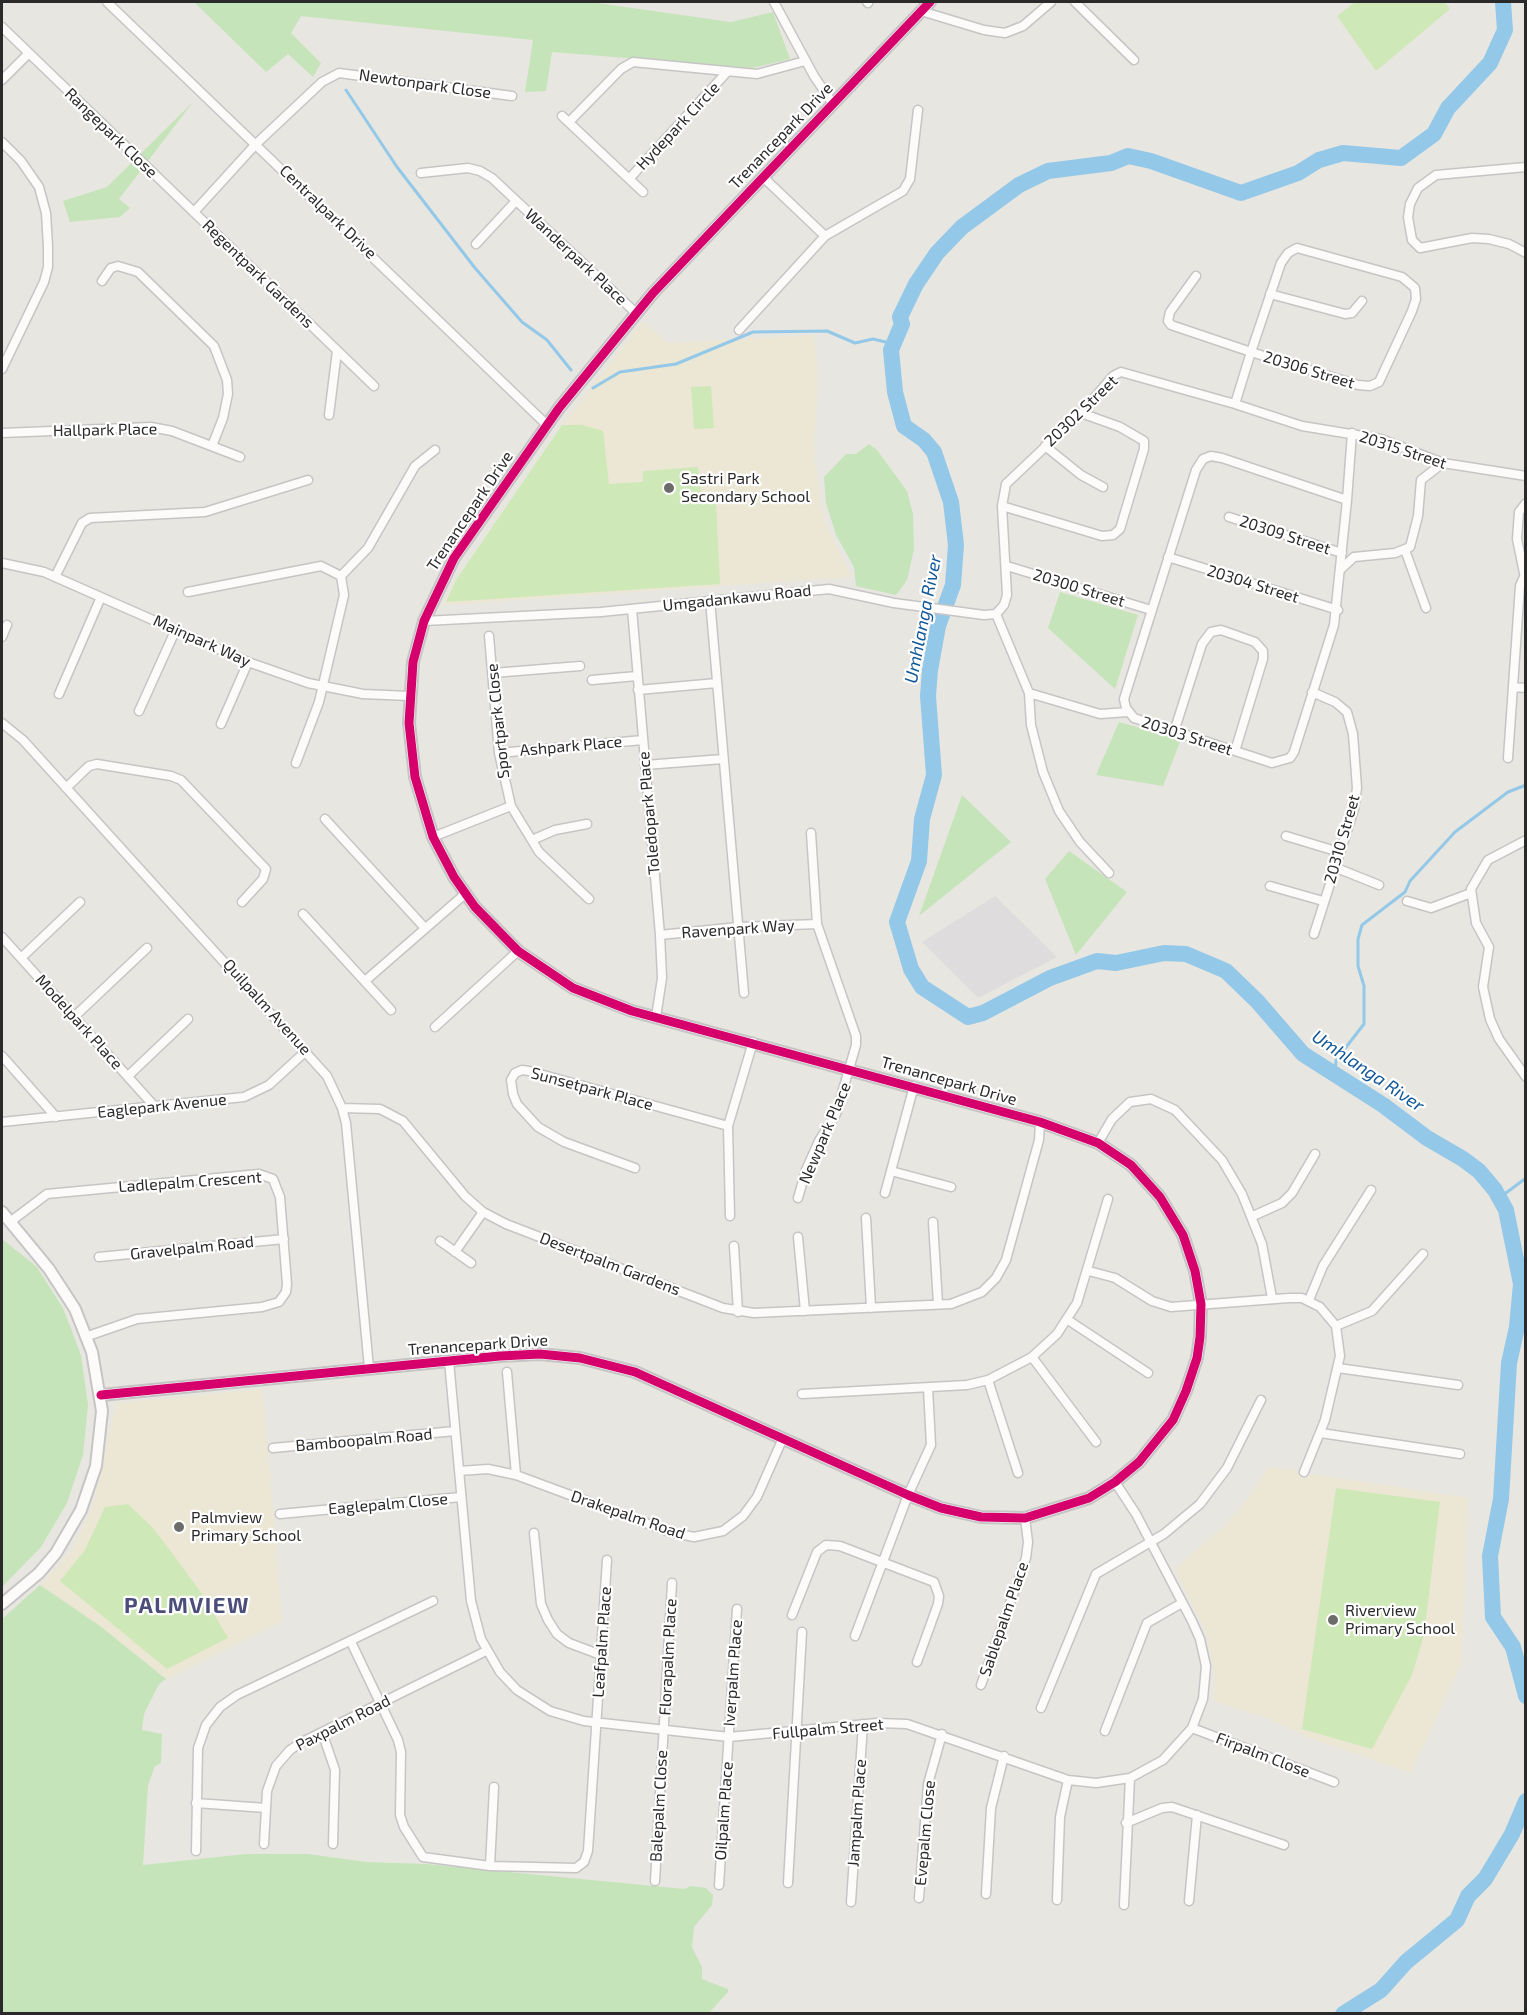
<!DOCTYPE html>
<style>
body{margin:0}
#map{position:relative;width:1527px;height:2015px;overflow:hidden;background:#e8e6e0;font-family:"Exo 2",sans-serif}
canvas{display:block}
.frame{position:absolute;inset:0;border:3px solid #2a2a2a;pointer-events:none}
</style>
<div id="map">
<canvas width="1527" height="2015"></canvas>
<div class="frame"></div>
</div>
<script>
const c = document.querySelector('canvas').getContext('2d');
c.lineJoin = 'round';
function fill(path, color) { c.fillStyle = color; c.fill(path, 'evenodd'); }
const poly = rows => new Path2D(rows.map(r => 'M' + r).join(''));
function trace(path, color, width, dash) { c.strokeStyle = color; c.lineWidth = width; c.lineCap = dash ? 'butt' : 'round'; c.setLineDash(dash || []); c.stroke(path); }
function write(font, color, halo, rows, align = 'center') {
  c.font = font + ' "Exo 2",sans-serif'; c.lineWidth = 4.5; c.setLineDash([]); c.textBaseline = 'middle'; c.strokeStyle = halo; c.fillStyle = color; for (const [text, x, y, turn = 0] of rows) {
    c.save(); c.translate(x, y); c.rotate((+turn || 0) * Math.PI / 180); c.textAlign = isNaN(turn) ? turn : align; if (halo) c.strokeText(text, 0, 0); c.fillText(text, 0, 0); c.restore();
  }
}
fill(poly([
 [995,896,1057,957,978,998,922,942]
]), '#dfdcde');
fill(poly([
 [643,321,668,343,814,335,818,375,814,456,824,521,852,577,443,605,456,580,562,425],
 [263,1389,282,1621,166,1679,100,1626,40,1585,73,1548,93,1506,116,1403],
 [1268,1467,1296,1470,1300,1475,1310,1476,1312,1474,1468,1498,1462,1662,1411,1773,1310,1738,1267,1718,1216,1702,1214,1698,1215,1674,1206,1632,1175,1569,1224,1526,1246,1501]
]), '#ebe7d4');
fill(poly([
 [194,2,590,2,731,22,773,12,790,59,752,68,552,52,546,91,525,92,533,40,301,16,291,33,321,63,313,77,288,54,266,72],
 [193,102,119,199,130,208,120,217,70,222,63,201,107,187],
 [869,444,877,450,907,491,913,514,914,549,907,580,896,595,856,586,854,567,836,535,826,503,824,477,846,454,856,454],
 [1060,592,1138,615,1115,689,1048,628],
 [1119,722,1181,739,1163,786,1096,775],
 [962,795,1011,842,919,916],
 [1069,851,1127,892,1076,955,1045,879],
 [2,1239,36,1266,63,1308,81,1355,88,1405,83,1455,67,1503,41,1547,2,1587],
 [40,1585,100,1626,166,1679,159,1684,144,1714,142,1730,162,1734,161,1763,155,1766,148,1785,143,1865,246,1854,308,1854,366,1862,426,1864,684,1889,691,1886,706,1888,713,1895,712,1905,694,1927,692,1947,702,1967,702,1979,728,1989,728,1992,708,2014,2,2013,2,1619]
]), '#c5e4b9');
fill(poly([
 [1355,2,1445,2,1450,9,1376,71,1337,16],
 [711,386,714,428,694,429,691,387],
 [562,425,582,425,603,431,609,484,643,482,643,471,698,467,702,503,716,502,720,584,446,602,456,580],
 [1336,1488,1440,1502,1424,1635,1412,1675,1372,1749,1302,1729],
 [128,1504,153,1528,178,1561,202,1594,228,1638,167,1669,60,1581,85,1550,105,1507]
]), '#cfe8b7');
trace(poly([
 [346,90,397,167,475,268,522,322,547,340,571,370],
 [593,388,620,372,676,364,753,332,827,331,855,343,873,339,894,344],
 [1335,1074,1336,1060,1364,1024,1364,986,1358,966,1358,939,1362,925,1405,892,1410,881,1455,832,1508,792,1526,785],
 [1498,1199,1526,1178],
 [1518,1316,1526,1309],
 [1524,1805,1526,1804]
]), '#94c8e8', 3);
trace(poly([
 [1503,2,1505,30,1490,63,1448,108,1434,134,1401,158,1343,153,1319,160,1298,173,1241,193,1151,161,1128,156,1111,163,1048,171,1019,185,962,227,937,253,916,284,900,317,902,324,891,350,895,392,904,426,924,440,934,452,951,502,956,545,953,585,938,626,930,670,928,696,934,775,922,819,919,861,897,922,911,969,922,987,968,1017,983,1013,1050,978,1097,961,1116,963,1164,953,1186,954,1226,971,1257,1001,1303,1054,1383,1105,1427,1138,1463,1159,1479,1171,1495,1190,1506,1210,1521,1284,1517,1327,1509,1363,1501,1499,1490,1556,1493,1617,1513,1647,1526,1696],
 [1343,2014,1381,1990,1406,1962,1457,1920,1468,1896,1485,1879,1512,1834,1526,1801]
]), '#94c8e8', 16);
const minor = poly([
 [107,2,547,425],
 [774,2,814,76,833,104],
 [867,2,868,3],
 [1075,2,1134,60],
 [921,11,984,30,1005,33,1023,26,1051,2],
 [2,27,374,386],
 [2,80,29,53],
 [562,116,643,192],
 [569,122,621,69,633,62,757,74,805,61],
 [2,142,21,161,39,187,46,213,48,246,48,267,44,282,2,369],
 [1526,167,1436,175,1418,188,1410,204,1408,217,1412,240,1420,248,1472,238,1489,239,1509,244,1526,253],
 [421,173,468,168,480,171,492,178,636,313],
 [763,177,825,236],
 [629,179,727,72],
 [194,212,256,144,322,82,339,73,512,96],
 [476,244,516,201],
 [1196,276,1170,312,1168,321,1171,325,1251,352,1281,263,1288,253,1297,248,1402,277,1415,288,1416,299,1412,311,1379,382,1370,386,1358,385,1251,352,1235,404],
 [102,281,111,268,118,266,138,272,214,346,227,380,228,394,223,418,212,446],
 [1270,294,1345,314,1352,313,1362,301],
 [739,330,825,236,903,191,910,179,918,110],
 [329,415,337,351],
 [2,433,151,427,172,431,240,457],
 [1045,446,1081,475,1103,487],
 [1347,500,1334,625,1294,752,1290,758,1272,763,1134,718,1126,708,1124,699,1196,470,1203,459,1211,456,1222,458,1347,500,1352,433],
 [1002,506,1102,536,1113,535,1120,529,1144,449,1144,441,1120,427,1081,413],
 [1229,517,1342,553],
 [1405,550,1426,608],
 [1168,557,1338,610],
 [2,563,44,572,248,662,308,683,363,694,409,696],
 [1007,566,1151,610],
 [1341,569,1354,557,1395,553,1410,547,1418,516,1421,480,1443,463],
 [1524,573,1517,539,1519,512,1526,503],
 [341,576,368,548,415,466,435,450],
 [55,577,82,523,90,518,205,512,308,480],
 [188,592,321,566,341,576,344,595,319,702,296,763],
 [710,600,744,993],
 [632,609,660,935,662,978,656,1017],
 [996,614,1029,693,1100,714,1128,712],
 [424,621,601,612,829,589,894,603,984,615,996,614,1004,605,1007,595,1002,506,1006,484,1081,413,1113,376,1121,372,1235,404,1302,426,1381,439,1443,463,1526,476],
 [489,636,499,753,511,806,539,852,589,899],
 [2,637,7,625],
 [493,673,580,666],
 [592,680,637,676],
 [1513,687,1526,688],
 [638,690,717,683],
 [1312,692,1335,702,1347,712,1353,734,1357,788,1354,809,1314,934],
 [1029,693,1031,725,1043,772,1059,811,1080,842,1109,873],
 [59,694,101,597],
 [139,711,176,629],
 [2,723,23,740,327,1076,342,1108,346,1123,369,1368],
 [221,724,248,662],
 [1174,732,1202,644,1211,632,1221,630,1255,642,1263,651,1263,659,1235,751],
 [499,753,643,740],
 [1508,758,1520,586,1526,572],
 [645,765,723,759],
 [66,788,89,766,97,764,171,776,181,780,266,869,263,879,242,902],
 [325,819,424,927],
 [1286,836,1339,852],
 [433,837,511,806],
 [532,840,555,830,587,824],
 [1526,840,1488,860,1471,889,1476,923,1489,947,1483,987,1490,1019,1499,1039,1526,1077],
 [1334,867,1379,885],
 [1270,886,1323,901],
 [1407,901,1431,908,1471,893],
 [303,914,391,1010],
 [660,935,738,927,817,924],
 [2,937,156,1108],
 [21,958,80,902],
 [365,981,465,894],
 [74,1017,147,948],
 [435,1027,518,951],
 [2,1056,56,1117],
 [128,1076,188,1019],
 [342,1108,380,1109,403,1121,465,1196,483,1212,506,1224,723,1308,754,1313,951,1304,982,1292,996,1278,1006,1260,1039,1140,1040,1122],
 [2,1122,244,1097,269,1085,306,1051],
 [1098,1143,1112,1119,1130,1102,1151,1099,1175,1110,1222,1160,1242,1194,1262,1244,1272,1298],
 [635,1168,564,1142,538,1127,517,1104,513,1094,511,1080,515,1073,522,1070,529,1071,728,1126],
 [891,1171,951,1187],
 [885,1193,914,1086],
 [798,1198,806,1170,819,1141,836,1114,856,1045,856,1036,817,924,811,833],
 [730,1216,728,1126,753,1042],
 [1253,1216,1282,1203,1292,1193,1315,1154],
 [866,1218,871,1308],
 [10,1222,47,1194,259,1174,273,1179,280,1197,287,1284,286,1292,279,1302,262,1307,137,1319,88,1336],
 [933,1222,938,1304],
 [798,1237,805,1311],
 [440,1241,471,1263],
 [734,1246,738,1312],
 [455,1252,483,1212],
 [99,1257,284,1239],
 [1089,1271,1115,1278,1152,1301,1171,1307,1289,1298,1302,1298,1320,1307,1336,1326,1340,1356,1325,1420,1304,1472],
 [1309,1300,1323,1266,1371,1190],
 [1068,1320,1148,1373],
 [1336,1326,1372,1311,1423,1254],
 [1032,1357,1096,1442],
 [449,1361,471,1601,481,1639,500,1672,517,1690,550,1711,584,1721,729,1737,877,1723,907,1724,1068,1780,1096,1783,1130,1778,1163,1760,1192,1728,1203,1699,1206,1666,1200,1639,1192,1621,1136,1514,1115,1482],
 [1338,1368,1458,1385],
 [507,1372,516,1475],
 [988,1380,1018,1473],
 [802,1394,967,1385,988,1380,1032,1357,1057,1334,1077,1303,1108,1199],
 [1321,1433,1460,1454],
 [273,1448,455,1431],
 [459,1471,488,1469,516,1475,670,1532,694,1537,723,1531,743,1516,757,1497,783,1438],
 [280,1514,461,1497],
 [534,1533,541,1604,548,1620,557,1634,569,1643,601,1655],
 [792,1615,817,1552,826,1545,840,1546,934,1582,939,1596,938,1604,917,1662],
 [855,1636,908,1495,931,1445,928,1388],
 [351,1642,398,1740,401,1752,400,1815,404,1827,423,1857,490,1866,576,1868,584,1862,588,1851,607,1560],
 [981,1685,1026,1558,1028,1542,1025,1518],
 [1041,1708,1096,1574,1164,1534,1200,1504,1227,1468,1261,1400],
 [1192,1728,1334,1782],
 [1105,1731,1147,1623,1182,1603],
 [322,1732,335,1770,333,1844],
 [196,1803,266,1808],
 [1126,1823,1162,1808,1172,1807,1284,1845],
 [264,1844,267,1791,276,1766,290,1750,302,1742,486,1651],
 [196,1851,198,1748,206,1725,220,1707,237,1695,433,1601],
 [490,1866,494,1787],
 [655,1881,672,1583],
 [788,1883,802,1632],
 [719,1885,737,1609],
 [986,1894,991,1808,1004,1756],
 [919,1898,928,1784,942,1734],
 [1057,1900,1060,1817,1068,1780],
 [1189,1901,1197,1815],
 [851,1902,863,1724],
 [1124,1905,1130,1778]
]);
const tertiary = poly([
 [2,1212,49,1269,75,1309,92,1352,102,1411,96,1466,81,1510,56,1553,39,1573,2,1604],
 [101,1395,500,1356,540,1354,580,1358,635,1372,908,1495,941,1508,981,1517,1025,1518,1089,1498,1115,1482,1139,1462,1173,1420,1186,1391,1197,1358,1200,1337,1201,1304,1195,1271,1183,1235,1160,1197,1131,1165,1098,1143,1040,1122,632,1011,573,988,518,951,475,907,454,877,433,837,415,777,409,723,413,662,424,621,454,558,559,408,653,293,930,2]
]);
trace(minor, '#c6c5c5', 11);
trace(tertiary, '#c6c5c5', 14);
trace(minor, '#fcfbfa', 8);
trace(tertiary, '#fcfbfa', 10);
trace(poly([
 [101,1395,500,1356,540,1354,580,1358,635,1372,908,1495,941,1508,981,1517,1025,1518,1089,1498,1115,1482,1139,1462,1173,1420,1186,1391,1197,1358,1200,1337,1201,1304,1195,1271,1183,1235,1160,1197,1131,1165,1098,1143,1040,1122,632,1011,573,988,518,951,475,907,454,877,433,837,415,777,409,723,413,662,424,621,454,558,559,408,653,293,930,2]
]), '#d6006c', 9);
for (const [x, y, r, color] of [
 [669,488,6,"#6c6c6a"],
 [179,1527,6,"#6c6c6a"],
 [1333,1620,6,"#6c6c6a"]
]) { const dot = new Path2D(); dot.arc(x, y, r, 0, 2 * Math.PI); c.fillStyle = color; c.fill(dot); trace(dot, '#fff', 2); }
write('16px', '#2a2a2a', '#fff', [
 ["Newtonpark Close",425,84,8],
 ["Hydepark Circle",678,126,-47],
 ["Rangepark Close",111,133,44],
 ["Trenancepark Drive",781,136,-46],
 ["Centralpark Drive",328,212,44],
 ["Wanderpark Place",576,257,43],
 ["Regentpark Gardens",258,274,44],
 ["20306 Street",1309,370,17],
 ["20302 Street",1081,411,-44],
 ["Hallpark Place",105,430,-1],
 ["20315 Street",1403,450,18],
 ["Trenancepark Drive",470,511,-56],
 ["20309 Street",1285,535,18],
 ["20304 Street",1253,584,17],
 ["20300 Street",1079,588,17],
 ["Umgadankawu Road",737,598,-6],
 ["Mainpark Way",202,641,24],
 ["Sportpark Close",498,721,-96],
 ["20303 Street",1187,736,18],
 ["Ashpark Place",571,746,-5],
 ["Toledopark Place",649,813,-95],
 ["20310 Street",1342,839,-74],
 ["Ravenpark Way",738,929,-4],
 ["Quilpalm Avenue",267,1007,48],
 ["Modelpark Place",79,1022,48],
 ["Trenancepark Drive",949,1081,16],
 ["Sunsetpark Place",592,1089,15],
 ["Eaglepark Avenue",162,1106,-6],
 ["Newpark Place",825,1133,-67],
 ["Ladlepalm Crescent",190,1182,-4],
 ["Gravelpalm Road",192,1248,-6],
 ["Desertpalm Gardens",610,1264,21],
 ["Trenancepark Drive",478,1345,-4],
 ["Bamboopalm Road",364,1440,-5],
 ["Eaglepalm Close",388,1504,-5],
 ["Drakepalm Road",628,1515,19],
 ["Sablepalm Place",1004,1619,-71],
 ["Leafpalm Place",602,1642,-86],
 ["Florapalm Place",668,1657,-87],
 ["Iverpalm Place",733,1673,-86],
 ["Paxpalm Road",343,1723,-27],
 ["Fullpalm Street",828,1729,-5],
 ["Firpalm Close",1263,1755,21],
 ["Balepalm Close",659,1806,-87],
 ["Oilpalm Place",724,1811,-86],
 ["Jampalm Place",857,1813,-86],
 ["Evepalm Close",925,1833,-85]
]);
write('16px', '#2a2a2a', '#fff', [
 ["Sastri Park",681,479],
 ["Secondary School",681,497],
 ["Palmview",191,1518],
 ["Primary School",191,1536],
 ["Riverview",1345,1611],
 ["Primary School",1345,1629]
], 'left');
write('italic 18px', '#0f5798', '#fff', [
 ["Umhlanga River",923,619,-79],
 ["Umhlanga River",1368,1071,34]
]);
c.letterSpacing = '1.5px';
write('bold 22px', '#4b4d7a', '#fff', [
 ["PALMVIEW",187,1606]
]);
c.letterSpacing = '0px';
</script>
